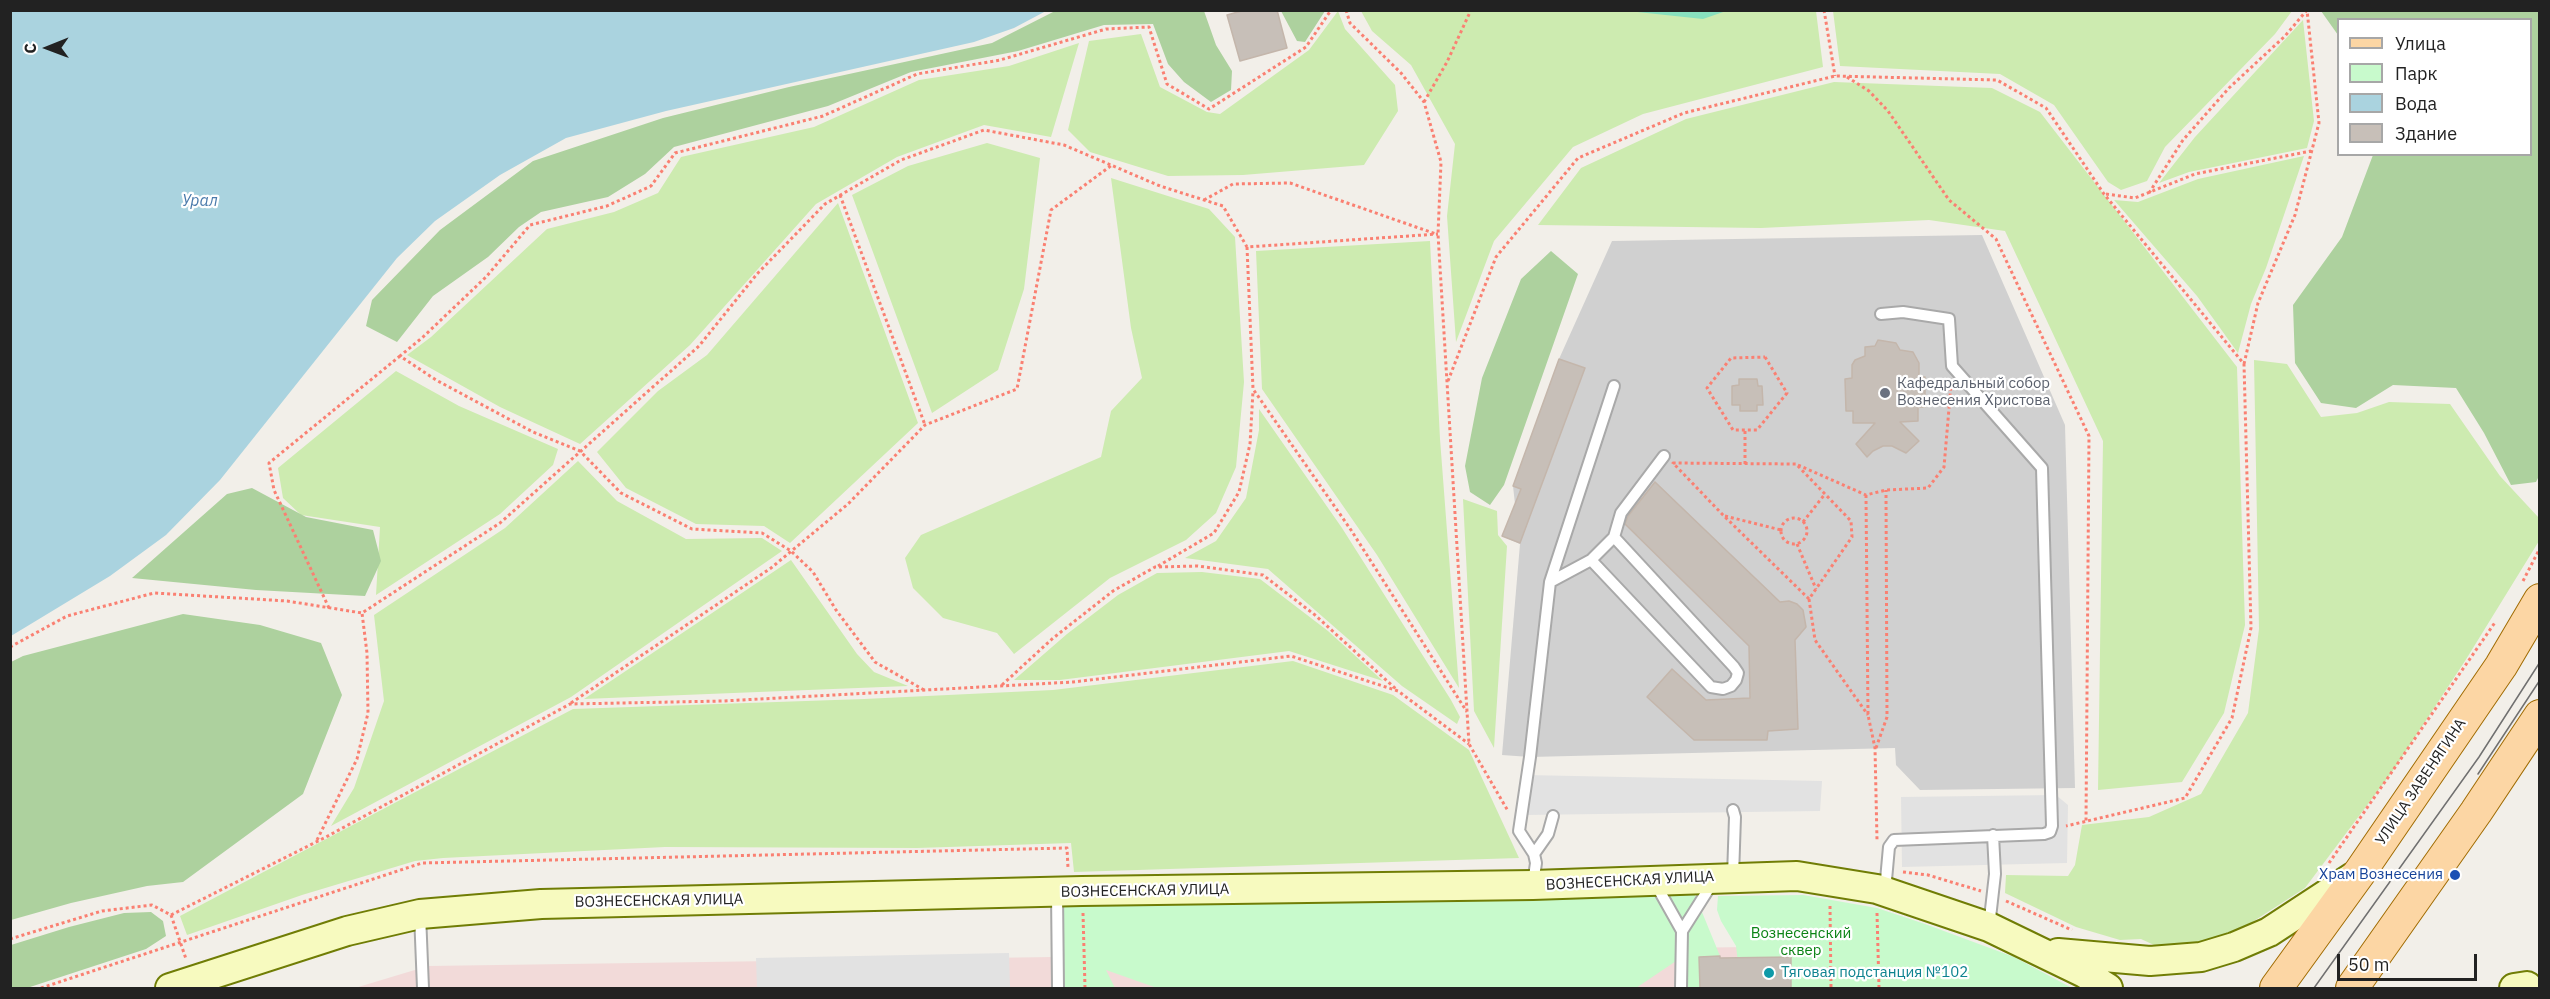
<!DOCTYPE html>
<meta charset="utf-8">
<style>
body{margin:0}
#map{position:relative;width:2550px;height:999px;overflow:hidden;background:#f2efe9;font-family:"IBM Plex Sans",sans-serif}
canvas{display:block}
.frame{position:absolute;inset:0;border:12px solid #222;pointer-events:none}
.legend{position:absolute;left:2337px;top:18px;width:195px;height:138px;box-sizing:border-box;background:#fff;border:2px solid #a7a7a7;margin:0;padding:8px 10px;list-style:none;font-size:18px;color:#222}
.legend li{display:flex;align-items:center;gap:12px;height:30px}
.legend b{width:30px;border:2px solid #a7a7a7}
.north{position:absolute;left:18px;top:18px;width:60px;height:60px;-webkit-text-stroke:4px #fff;paint-order:stroke;rotate:269deg;font-size:16px;font-weight:700;line-height:24px;text-align:center;color:#222}
.north::after{content:'';display:block;margin:auto;width:21px;height:27px;background:#222;clip-path:polygon(50% 0,100% 100%,50% 72%,0 100%)}
.scale{position:absolute;left:2337px;top:954px;width:140px;height:27px;box-sizing:border-box;border:3px solid #222;border-top:0;padding-left:8px;font-size:18px;line-height:21px;white-space:nowrap;color:#222;-webkit-text-stroke:4px #fff;paint-order:stroke}
</style>
<div id="map">
<canvas width="2550" height="999"></canvas>
<div class="frame"></div>
<ul class="legend">
<li><b style="height:8px;background:#fcd6a4"></b>Улица</li>
<li><b style="height:16px;background:#c8facc"></b>Парк</li>
<li><b style="height:16px;background:#aad3df"></b>Вода</li>
<li><b style="height:16px;background:#c7bfb8"></b>Здание</li>
</ul>
<div class="north">С</div>
<div class="scale">50 m</div>
</div>
<script>
const c = document.querySelector('canvas').getContext('2d');
c.lineJoin = 'round';
function fill(path, color) { c.fillStyle = color; c.fill(path, 'evenodd'); }
const poly = rows => new Path2D(rows.map(r => 'M' + r).join(''));
function trace(path, color, width, dash) { c.strokeStyle = color; c.lineWidth = width; c.lineCap = dash ? 'butt' : 'round'; c.setLineDash(dash || []); c.stroke(path); }
function write(font, color, halo, rows, align = 'center') {
  c.font = font + ' "IBM Plex Sans",sans-serif'; c.lineWidth = 4.5; c.setLineDash([]); c.textBaseline = 'middle'; c.strokeStyle = halo; c.fillStyle = color; for (const [text, x, y, turn = 0] of rows) {
    c.save(); c.translate(x, y); c.rotate((+turn || 0) * Math.PI / 180); c.textAlign = isNaN(turn) ? turn : align; if (halo) c.strokeText(text, 0, 0); c.fillText(text, 0, 0); c.restore();
  }
}
fill(poly([
 [1816,946,1818,988,355,988,428,966]
]), '#f2dad9');
fill(poly([
 [1982,235,2065,425,2075,788,1920,790,1896,765,1895,748,1530,757,1502,755,1520,544,1502,536,1515,504,1513,486,1559,359,1612,241]
]), '#d0d0d0');
fill(poly([
 [1338,11,1345,29,1395,85,1398,111,1364,165,1243,175,1168,176,1090,152,1068,130,1089,41,1141,34,1160,87,1207,112,1220,114,1309,50],
 [1361,11,1816,11,1823,67,1643,114,1573,147,1494,241,1456,342,1447,216,1455,144,1411,65,1372,31],
 [1833,11,1833,10,2292,11,2275,34,2165,147,2147,181,2121,190,2108,182,2054,105,2000,74,1840,66],
 [2303,20,2314,121,2307,148,2189,172,2159,183,2195,137],
 [1079,43,1051,137,984,125,897,157,816,204,690,345,580,444,500,407,407,355,431,337,547,229,614,212,658,193,681,157,814,127,919,80,1009,66],
 [1834,82,1992,88,2040,112,2237,367,2245,625,2224,713,2182,782,2098,790,2103,441,2005,231,1929,220,1761,228,1538,225,1581,168,1686,119],
 [987,143,1040,158,1024,289,998,370,932,413,852,195,908,166],
 [2304,156,2266,268,2251,304,2238,353,2197,296,2114,200,2138,202,2198,179],
 [1111,178,1209,209,1235,237,1244,382,1236,467,1216,513,1186,540,1110,578,1014,654,997,633,943,618,913,588,905,558,921,535,1101,457,1111,411,1142,378,1131,328],
 [838,203,918,423,790,543,764,526,696,524,626,488,597,452,658,391,707,355],
 [1430,241,1440,439,1459,688,1377,555,1262,389,1256,251],
 [2254,360,2287,364,2321,417,2357,413,2389,402,2450,404,2500,476,2539,518,2539,541,2465,661,2392,772,2305,888,2226,939,2165,950,2141,939,2120,940,2076,927,2005,893,2006,875,2068,876,2075,865,2082,825,2149,817,2201,794,2248,713,2259,629],
 [396,371,459,406,558,449,553,465,500,514,376,595,380,527,301,515,283,498,278,468],
 [1259,409,1342,528,1451,700,1460,717,1457,724,1402,686,1268,569,1185,558,1216,541,1246,498,1259,430],
 [578,461,617,501,686,539,762,538,782,551,571,697,331,826,354,788,384,701,374,615,505,528],
 [1463,499,1497,511,1498,535,1507,546,1494,748,1474,711],
 [791,560,857,654,874,672,908,686,584,699],
 [1202,572,1260,579,1328,631,1383,681,1289,651,1060,680,1014,680,1067,634,1118,595,1157,573],
 [1293,661,1393,695,1469,750,1519,858,1074,872,1071,843,917,848,665,847,443,858,415,861,302,895,187,935,180,916,573,709,864,699,1053,690]
]), '#cdebb0');
fill(poly([
 [1055,11,1204,11,1216,45,1232,71,1231,90,1211,102,1184,82,1168,64,1153,24,1104,25,1018,51,911,72,828,106,674,147,645,174,608,197,541,212,519,227,488,257,433,296,397,342,366,326,372,300,440,230,533,161,663,118,789,87,992,43],
 [1281,11,1325,11,1305,42,1297,41],
 [2321,11,2539,11,2540,474,2536,482,2511,485,2484,433,2456,388,2393,385,2356,408,2321,403,2295,363,2293,305,2342,237,2373,155,2530,154,2530,20,2338,20,2338,35],
 [1551,251,1578,274,1504,485,1490,505,1470,492,1465,466,1482,378,1521,279],
 [252,488,306,517,373,530,381,561,365,596,256,590,132,578,227,494],
 [183,614,260,625,321,643,342,695,303,794,183,882,147,886,71,903,11,920,11,662,23,656],
 [151,912,163,921,166,936,146,949,27,988,11,988,11,945,69,927,124,913]
]), '#add19e');
fill(poly([
 [1695,895,1720,956,1699,957,1700,988,1680,988,1679,959,1636,988,1157,988,1106,970,1115,988,1059,988,1062,907,1068,902,1089,903],
 [1803,895,1877,908,1925,924,2014,957,2072,988,1741,988,1736,946,1721,921,1717,910,1718,896]
]), '#c8facc');
fill(poly([
 [1628,11,1726,10,1726,11,1703,19]
]), '#88e0be');
fill(poly([
 [1525,775,1822,781,1820,811,1526,815],
 [2056,795,2068,805,2067,863,1902,867,1901,797],
 [1009,953,1010,988,757,988,756,958]
]), '#e2e2e2');
fill(poly([
 [11,10,1046,10,1046,11,1014,28,974,42,666,111,566,138,500,175,435,221,397,258,220,480,166,535,110,576,11,636]
]), '#aad3df');
const building = poly([
 [1245,10,1277,10,1287,48,1240,61,1227,15,1245,10],
 [1878,340,1896,343,1900,350,1913,352,1919,363,1919,377,1925,377,1925,407,1918,407,1918,421,1900,422,1919,441,1906,453,1892,446,1883,446,1873,451,1867,457,1856,444,1875,423,1853,423,1853,411,1846,411,1845,379,1852,378,1852,365,1855,360,1865,356,1865,347,1875,346,1878,340],
 [1559,359,1585,368,1520,543,1502,536,1521,489,1513,486,1559,359],
 [1739,379,1757,379,1758,386,1762,386,1763,405,1757,405,1757,411,1740,411,1740,405,1732,405,1732,386,1739,385,1739,379],
 [1655,482,1780,602,1789,601,1797,604,1803,610,1806,627,1795,640,1798,729,1768,731,1767,740,1694,740,1647,697,1672,669,1706,700,1750,698,1749,646,1625,524,1628,516,1655,482],
 [1720,956,1720,958,1791,957,1791,988,1700,988,1699,957,1720,956]
]);
fill(building, '#c7bfb8');
trace(building, '#c4b6ab', 1.5);
const lane = poly([
 [1881,314,1903,312,1949,319,1952,366,2042,468,2052,826,2050,832,2044,834,1894,840,1889,847,1885,891],
 [1591,560,1711,687,1723,689,1731,686,1736,680,1738,673,1734,667,1614,537],
 [1550,582,1591,560,1614,537,1621,513,1664,456],
 [1733,810,1735,817,1733,876],
 [1534,854,1548,834,1553,816],
 [1655,883,1682,931,1681,988],
 [1533,884,1536,863,1534,854,1519,831,1530,757,1550,582,1614,386],
 [1057,893,1058,988],
 [420,914,423,988],
 [1989,927,1995,874,1993,835],
 [1682,931,1713,882]
]);
const secondary = poly([
 [2058,953,2150,961,2201,957,2234,947,2269,932,2353,877],
 [170,988,347,931,420,914,541,904,1082,891,1533,885,1797,876,1877,889,1989,927,2084,973,2108,988],
 [2514,988,2527,986]
]);
const primary = poly([
 [2276,988,2360,872,2501,666,2540,600],
 [2352,988,2476,812,2540,716]
]);
trace(lane, '#a9a9a9', 14);
trace(secondary, '#707d05', 32);
trace(primary, '#a06b00', 34);
trace(poly([
 [1346,10,1350,23,1401,73,1424,102,1441,162,1438,234,1469,744,1508,811],
 [1824,10,1835,76],
 [1847,77,1869,91,1888,111,1949,200,1996,239,2089,436,2086,822],
 [1424,102,1447,62,1471,10],
 [2149,193,2183,140,2229,88,2285,36,2307,10],
 [2106,194,2135,198,2195,174,2311,151],
 [840,195,925,425],
 [1204,200,1233,184,1290,183,1436,234],
 [1247,247,1253,389,1351,530,1467,712],
 [1765,357,1787,393,1757,430,1733,430,1707,388,1731,358,1765,357],
 [2244,364,2258,303,2295,215,2319,123,2307,10],
 [1448,381,1496,257,1578,158,1684,113,1835,76,1997,80,2046,108,2104,194,2244,364,2251,628,2232,718,2185,798,2066,826],
 [1745,464,1745,430],
 [1798,465,1866,495,1886,490,1928,488,1944,467,1951,385],
 [1866,495,1868,715,1875,748,1877,840],
 [1725,516,1781,530],
 '1781 531a13 13 0 1 1 26 0a13 13 0 1 1-26 0Z',
 [1803,522,1825,494],
 [1797,544,1816,589],
 [1158,566,1214,533,1239,492,1250,444,1253,391],
 [2523,581,2540,548],
 [1809,599,1723,515,1673,463,1796,464,1851,521,1852,537,1809,599,1815,640,1868,715],
 [329,608,274,490,269,463,400,356],
 [10,647,67,616,154,593,287,601,362,613,500,523,699,346,757,274,825,204,901,160,984,130,1064,145,1160,186,1223,206,1247,247,1438,234],
 [1002,685,1052,639,1113,591,1155,567,1198,566,1263,575,1315,615,1397,690],
 [924,690,875,662,836,610,813,572,791,551,762,533,692,529,621,493,580,451,533,432,436,380,400,356,423,337,486,277,530,225,607,206,651,186,675,153,823,116,917,74,1000,60,1106,29,1149,27,1167,84,1209,109,1306,47,1331,10],
 [571,703,771,568,848,504,925,425,1017,389,1051,210,1112,165],
 [1876,748,1887,717,1886,490],
 [317,840,357,759,368,713,367,653,362,613],
 [2329,863,2496,621],
 [1903,872,1928,875,1981,891],
 [2006,901,2072,930],
 [1830,906,1831,988],
 [1083,913,1085,988],
 [1877,913,1879,988],
 [171,915,326,837,570,704,723,701,1073,682,1291,656,1398,691,1469,744],
 [10,939,102,911,152,905,171,915,186,959],
 [41,988,422,863,1067,848,1068,868]
]), '#fa8072', 3, [3, 3]);
trace(lane, '#fff', 10);
trace(secondary, '#f7fabf', 28);
trace(primary, '#fcd6a4', 32);
trace(poly([
 [2478,774,2540,680],
 [2314,988,2479,757,2540,662]
]), '#707070', 1.5);
for (const [x, y, r, color] of [
 [1885,393,6,"#6b7280"],
 [2455,875,6,"#1a4fb4"],
 [1769,973,6,"#0f9aa8"]
]) { const dot = new Path2D(); dot.arc(x, y, r, 0, 2 * Math.PI); c.fillStyle = color; c.fill(dot); trace(dot, '#fff', 2); }
write('15px', '#5b616d', '#fff', [
 ["Кафедральный собор",1897,384],
 ["Вознесения Христова",1897,401]
], 'left');
write('15px', '#222', '#fff', [
 ["УЛИЦА ЗАВЕНЯГИНА",2421,782,-56],
 ["ВОЗНЕСЕНСКАЯ УЛИЦА",1630,881,-3],
 ["ВОЗНЕСЕНСКАЯ УЛИЦА",1145,891,-1],
 ["ВОЗНЕСЕНСКАЯ УЛИЦА",659,901,-1]
]);
write('15px', '#164399', '#fff', [
 ["Храм Вознесения",2443,875]
], 'right');
write('15px', '#0c8416', '#fff', [
 ["Вознесенский",1801,934],
 ["cквер",1801,951]
]);
write('15px', '#0d838f', '#fff', [
 ["Тяговая подстанция №102",1781,973]
], 'left');
write('italic 16px', '#4a7aab', '#fff', [
 ["Урал",200,201]
]);
</script>
